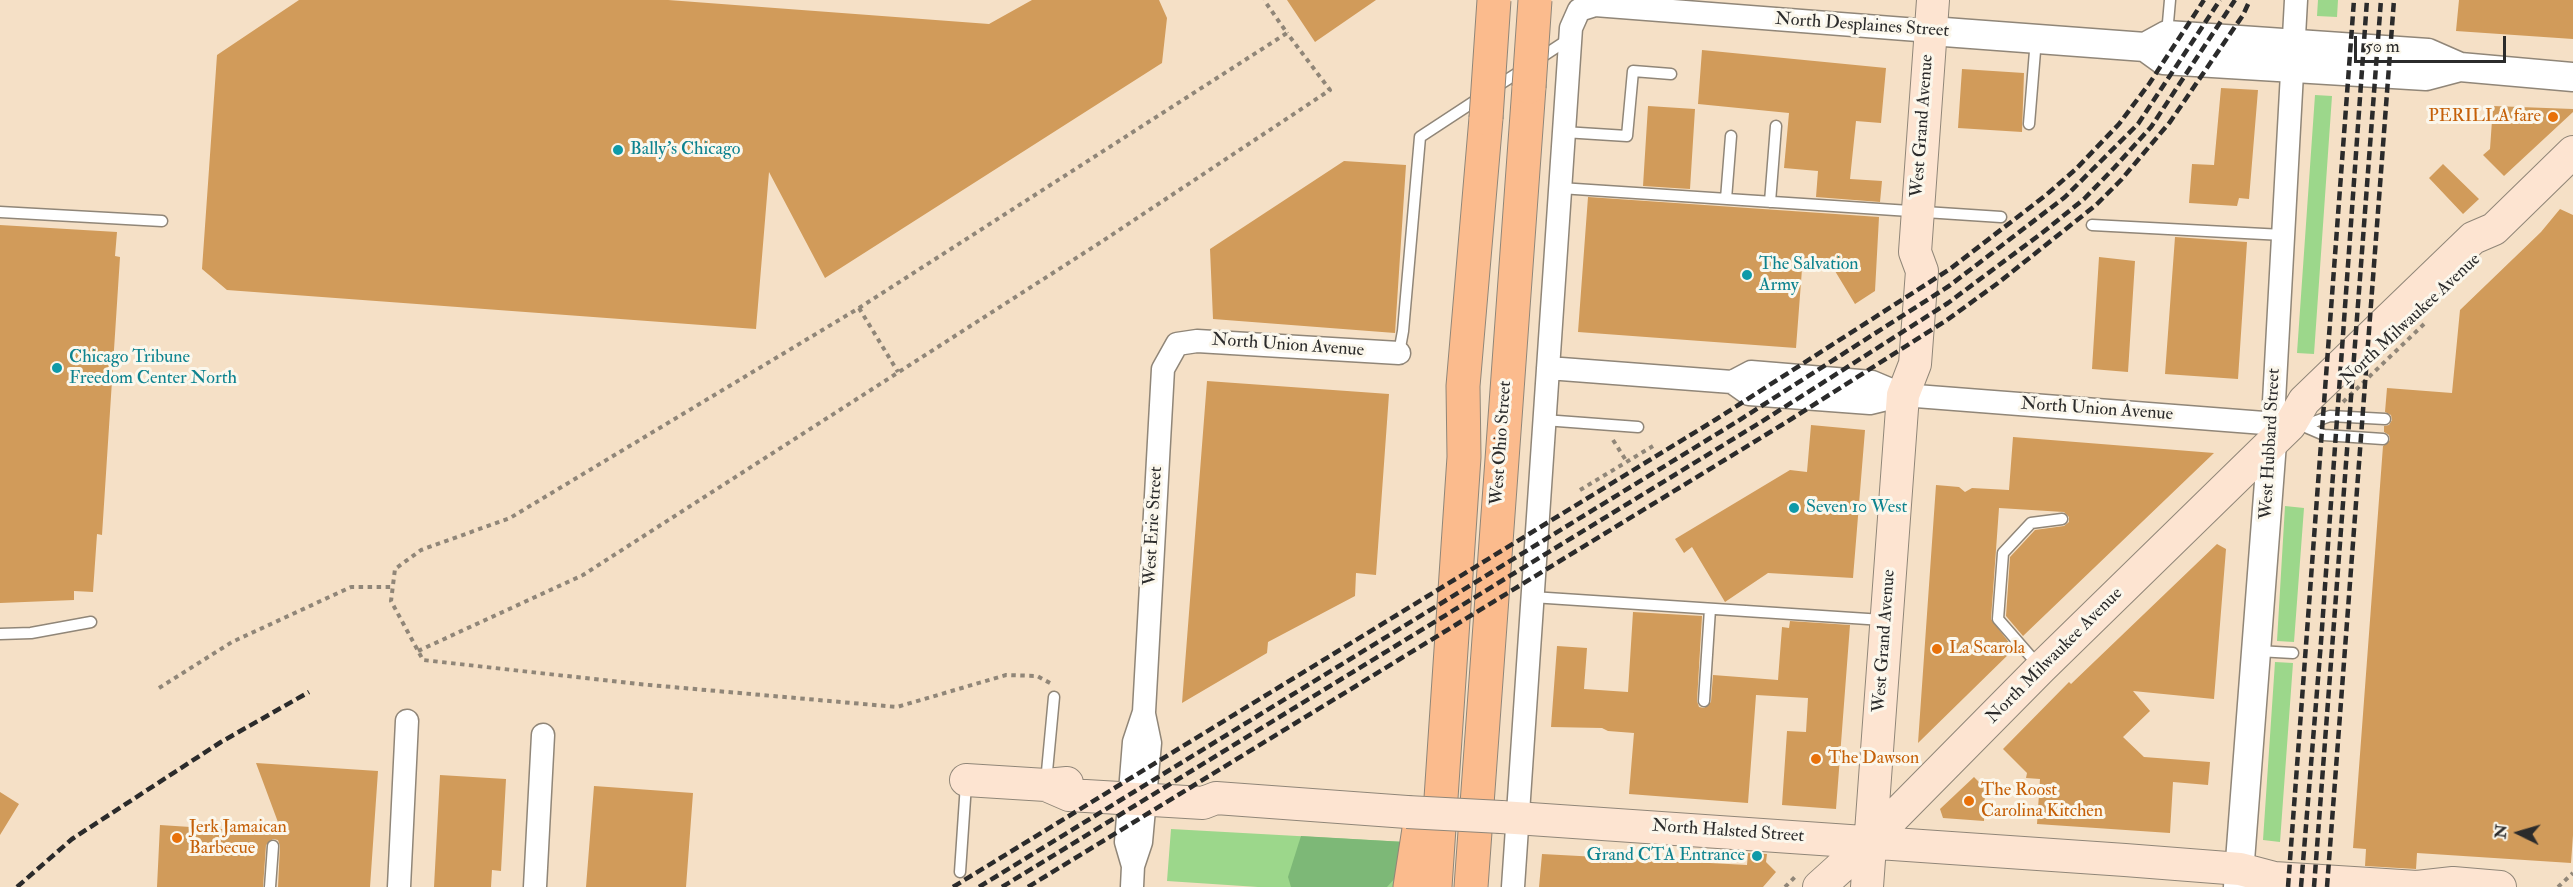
<!DOCTYPE html>
<style>
body{margin:0}
#map{position:relative;width:2573px;height:887px;overflow:hidden;background:#f5e0c6;font-family:"IM FELL Double Pica",serif}
canvas{display:block}
.north{position:absolute;left:2489px;top:803px;width:60px;height:60px;-webkit-text-stroke:4px #fbf7ec;paint-order:stroke;rotate:275deg;font-size:16px;font-weight:700;line-height:24px;text-align:center;color:#2b2b2b}
.north::after{content:'';display:block;margin:auto;width:21px;height:27px;background:#2b2b2b;clip-path:polygon(50% 0,100% 100%,50% 72%,0 100%)}
.scale{position:absolute;left:2354px;top:36px;width:152px;height:27px;box-sizing:border-box;border:3px solid #2b2b2b;border-top:0;padding-left:8px;font-size:18px;line-height:21px;white-space:nowrap;color:#2b2b2b;-webkit-text-stroke:4px #fbf7ec;paint-order:stroke}
</style>
<div id="map">
<canvas width="2573" height="887"></canvas>
<div class="north">N</div>
<div class="scale">50 m</div>
</div>
<script>
const c = document.querySelector('canvas').getContext('2d');
c.lineJoin = 'round';
function fill(path, color) { c.fillStyle = color; c.fill(path, 'evenodd'); }
const poly = rows => new Path2D(rows.map(r => 'M' + r).join(''));
function trace(path, color, width, dash) { c.strokeStyle = color; c.lineWidth = width; c.lineCap = dash ? 'butt' : 'round'; c.setLineDash(dash || []); c.stroke(path); }
function write(font, color, halo, rows, align = 'center') {
  c.font = font + ' "IM FELL Double Pica",serif'; c.lineWidth = 6; c.setLineDash([]); c.textBaseline = 'middle'; c.strokeStyle = halo; c.fillStyle = color; for (const [text, x, y, turn = 0] of rows) {
    c.save(); c.translate(x, y); c.rotate((+turn || 0) * Math.PI / 180); c.textAlign = isNaN(turn) ? turn : align; if (halo) c.strokeText(text, 0, 0); c.fillText(text, 0, 0); c.restore();
  }
}
fill(poly([
 [2318,0,2338,0,2337,17,2317,16],
 [2315,95,2332,96,2314,354,2297,353],
 [2285,506,2304,508,2294,642,2277,641],
 [2275,662,2293,663,2280,842,2263,840],
 [1171,829,1405,842,1395,887,1258,887,1167,881]
]), '#9cd78b');
fill(poly([
 [1301,836,1405,842,1396,877,1387,887,1291,887,1288,877]
]), '#7db877');
fill(poly([
 [299,0,668,0,989,24,1032,0,1159,0,1167,18,1162,63,825,278,769,172,756,329,227,290,202,269,217,55],
 [1287,0,1376,0,1315,42],
 [2459,0,2573,0,2573,39,2456,31],
 [1702,50,1886,68,1881,123,1856,121,1850,179,1882,181,1880,202,1816,197,1818,171,1784,168,1789,113,1698,104],
 [1962,69,2024,73,2022,132,1958,128],
 [2221,88,2258,90,2249,199,2239,198,2237,206,2189,203,2192,164,2214,165],
 [1648,106,1695,109,1690,189,1643,186],
 [2493,106,2573,109,2573,112,2504,176,2483,155,2490,149],
 [1344,161,1406,165,1395,333,1213,319,1210,249],
 [2443,164,2479,199,2463,214,2429,178],
 [1588,197,1879,217,1875,291,1855,304,1835,271,1802,269,1796,348,1578,332],
 [2560,209,2573,215,2573,835,2571,863,2417,853,2416,869,2365,866,2366,849,2353,848,2383,446,2390,440,2389,435,2384,432,2384,426,2389,425,2392,420,2391,415,2385,412,2387,388,2452,393,2460,310,2541,232],
 [0,225,117,232,115,256,120,257,102,535,97,534,93,592,74,591,74,600,0,603],
 [2175,237,2247,242,2238,379,2165,374],
 [2099,257,2135,261,2128,372,2092,369],
 [1207,381,1389,394,1376,575,1356,573,1355,596,1268,642,1267,653,1182,703],
 [1811,425,1865,430,1853,578,1768,573,1725,602,1692,547,1684,553,1675,539,1790,470,1807,472],
 [2013,437,2214,453,2023,636,2006,616,2010,557,2035,530,2064,526,2069,522,2069,517,2064,512,1999,508,1991,619,2014,649,1918,743,1936,485,1959,487,1965,492,1972,488,2009,490],
 [2217,544,2226,549,2214,699,2133,691,2150,711,2123,737,2144,757,2210,762,2208,785,2173,782,2170,833,2037,824,2040,779,2026,778,2027,773,2003,749,2069,682,2071,684],
 [1633,612,1702,616,1697,701,1699,707,1704,708,1711,702,1713,675,1778,680,1782,627,1789,628,1790,621,1850,625,1836,809,1782,805,1787,731,1806,732,1808,698,1756,695,1748,803,1629,794,1634,733,1608,731,1602,728,1551,727,1557,646,1587,648,1584,689,1628,692],
 [256,763,378,771,370,887,278,887,280,846,278,840,273,839,266,845,263,887,157,887,160,825,282,833],
 [440,775,506,779,501,871,492,870,491,887,434,887],
 [1974,777,1985,788,1984,821,1943,818,1940,809],
 [594,786,693,793,686,887,586,887],
 [0,792,19,804,0,835],
 [1748,853,1767,854,1766,862,1776,872,1763,887,1539,887,1542,854,1747,865]
]), '#d19b5a');
const service = poly([
 [2167,34,2170,0],
 [1537,60,1569,39],
 [1494,88,1524,69],
 [2029,124,2036,39],
 [1564,132,1627,136,1633,71,1671,74],
 [1560,188,2001,217],
 [1726,199,1731,136],
 [1770,202,1776,126],
 [0,212,162,221],
 [2092,225,2283,235],
 [1399,353,1403,331,1420,137,1481,97],
 [1544,420,1638,427],
 [2293,425,2303,426,2324,435,2383,439],
 [2303,426,2330,416,2385,419],
 [1532,597,1883,620],
 [0,634,31,633,91,622],
 [2258,651,2293,653],
 [2039,666,1998,619,2003,553,2031,523,2062,519],
 [1704,701,1710,609],
 [1046,782,1054,697],
 [960,872,966,784],
 [270,887,273,846]
]);
const minor = poly([
 [1548,368,1732,382,1749,394,1870,403,1903,395,2290,425],
 [1732,382,1751,372,1872,382,1903,395],
 [2272,438,2296,0],
 [1133,866,1126,842,1134,742,1144,712,1163,369,1177,344,1197,341,1399,353],
 [399,887,407,721],
 [535,887,543,735],
 [1132,887,1133,866,1141,842,1150,743,1144,714],
 [1513,887,1571,28,1579,10,1595,5,1931,31]
]);
const tertiary = poly([
 [1931,31,2145,47,2163,60,2426,76,2460,67,2573,77],
 [2145,47,2167,35,2428,53,2460,67],
 [2238,887,2272,443]
]);
const secondary = poly([
 [966,780,1046,785,1067,783],
 [1046,785,1069,795,1203,803,1216,798,1407,812],
 [1501,817,2125,860,2240,869,2274,878,2417,887,2453,883,2500,887],
 [1819,887,1870,841,2041,668,2290,425,2304,401,2473,238,2494,229,2573,152],
 [1867,887,1903,395,1915,364,1922,271,1915,252,1933,0]
]);
const motorway = poly([
 [1410,887,1419,829],
 [1435,887,1464,457,1463,386,1486,118],
 [1471,887,1529,87]
]);
trace(service, '#908678', 13);
trace(minor, '#908678', 25);
trace(tertiary, '#908678', 31);
trace(secondary, '#908678', 34);
trace(motorway, '#908678', 35);
trace(poly([
 [859,308,898,372],
 [2343,402,2424,324],
 [1613,440,1627,462],
 [1580,490,1653,446],
 [418,651,583,575,1098,244,1330,90,1287,33],
 [1050,683,1037,676,1006,675,897,707,638,684,423,660,391,601,395,569,421,550,510,518,859,308,1287,33,1264,0],
 [159,688,232,642,351,587,392,587],
 [1785,887,1795,877],
 [2558,887,2573,873]
]), '#908678', 4, [4.5, 4.5]);
trace(service, '#fff', 10);
trace(minor, '#fff', 22);
trace(tertiary, '#fff', 28);
trace(secondary, '#fde4d1', 32);
trace(motorway, '#fbbb8d', 33);
trace(poly([
 [17,887,72,839,221,742,309,692],
 [953,887,1715,420,1950,269,2046,195,2076,169,2119,124,2149,84,2204,0],
 [979,887,1738,421,1949,286,2065,197,2138,124,2220,0],
 [1002,887,1761,422,1948,303,2042,233,2084,199,2114,168,2151,127,2235,0],
 [1028,887,1785,423,1947,320,1998,283,2096,205,2121,180,2170,122,2243,15,2250,0],
 [2288,887,2354,0],
 [2301,887,2321,642,2367,0],
 [2314,887,2381,0],
 [2327,887,2394,0]
]), '#2b2b2b', 4.5, [9, 4.5]);
const secondaryBridge = poly([
 [1407,812,1501,817]
]);
const motorwayBridge = poly([
 [1529,87,1535,0],
 [1486,118,1494,0]
]);
trace(secondaryBridge, '#908678', 34, []);
trace(motorwayBridge, '#908678', 35, []);
trace(secondaryBridge, '#fde4d1', 32);
trace(motorwayBridge, '#fbbb8d', 33);
for (const [x, y, r, color] of [
 [2553,117,6,"#e8710a"],
 [618,150,6,"#0f9aa8"],
 [1747,275,6,"#0f9aa8"],
 [57,368,6,"#0f9aa8"],
 [1794,508,6,"#0f9aa8"],
 [1937,649,6,"#e8710a"],
 [1816,759,6,"#e8710a"],
 [1969,801,6,"#e8710a"],
 [177,838,6,"#e8710a"],
 [1757,856,6,"#0f9aa8"]
]) { const dot = new Path2D(); dot.arc(x, y, r, 0, 2 * Math.PI); c.fillStyle = color; c.fill(dot); trace(dot, '#fbf7ec', 2); }
write('18px', '#2b2b2b', '#fbf7ec', [
 ["North Desplaines Street",1862,26,4],
 ["West Grand Avenue",1923,126,-86],
 ["North Milwaukee Avenue",2411,320,-43],
 ["North Union Avenue",1288,346,4],
 ["North Union Avenue",2097,410,4],
 ["West Ohio Street",1502,443,-86],
 ["West Hubbard Street",2271,444,-87],
 ["West Erie Street",1154,526,-87],
 ["West Grand Avenue",1885,641,-86],
 ["North Milwaukee Avenue",2055,656,-45],
 ["North Halsted Street",1728,832,4]
]);
write('18px', '#c56008', '#fbf7ec', [
 ["PERILLA fare",2541,117,"right"],
 ["La Scarola",1949,649],
 ["The Dawson",1828,759],
 ["The Roost",1981,791],
 ["Carolina Kitchen",1981,812],
 ["Jerk Jamaican",189,828],
 ["Barbecue",189,849]
], 'left');
write('18px', '#0d838f', '#fbf7ec', [
 ["Bally's Chicago",630,150],
 ["The Salvation",1759,265],
 ["Army",1759,286],
 ["Chicago Tribune",69,358],
 ["Freedom Center North",69,379],
 ["Seven 10 West",1806,508],
 ["Grand CTA Entrance",1745,856,"right"]
], 'left');
</script>
